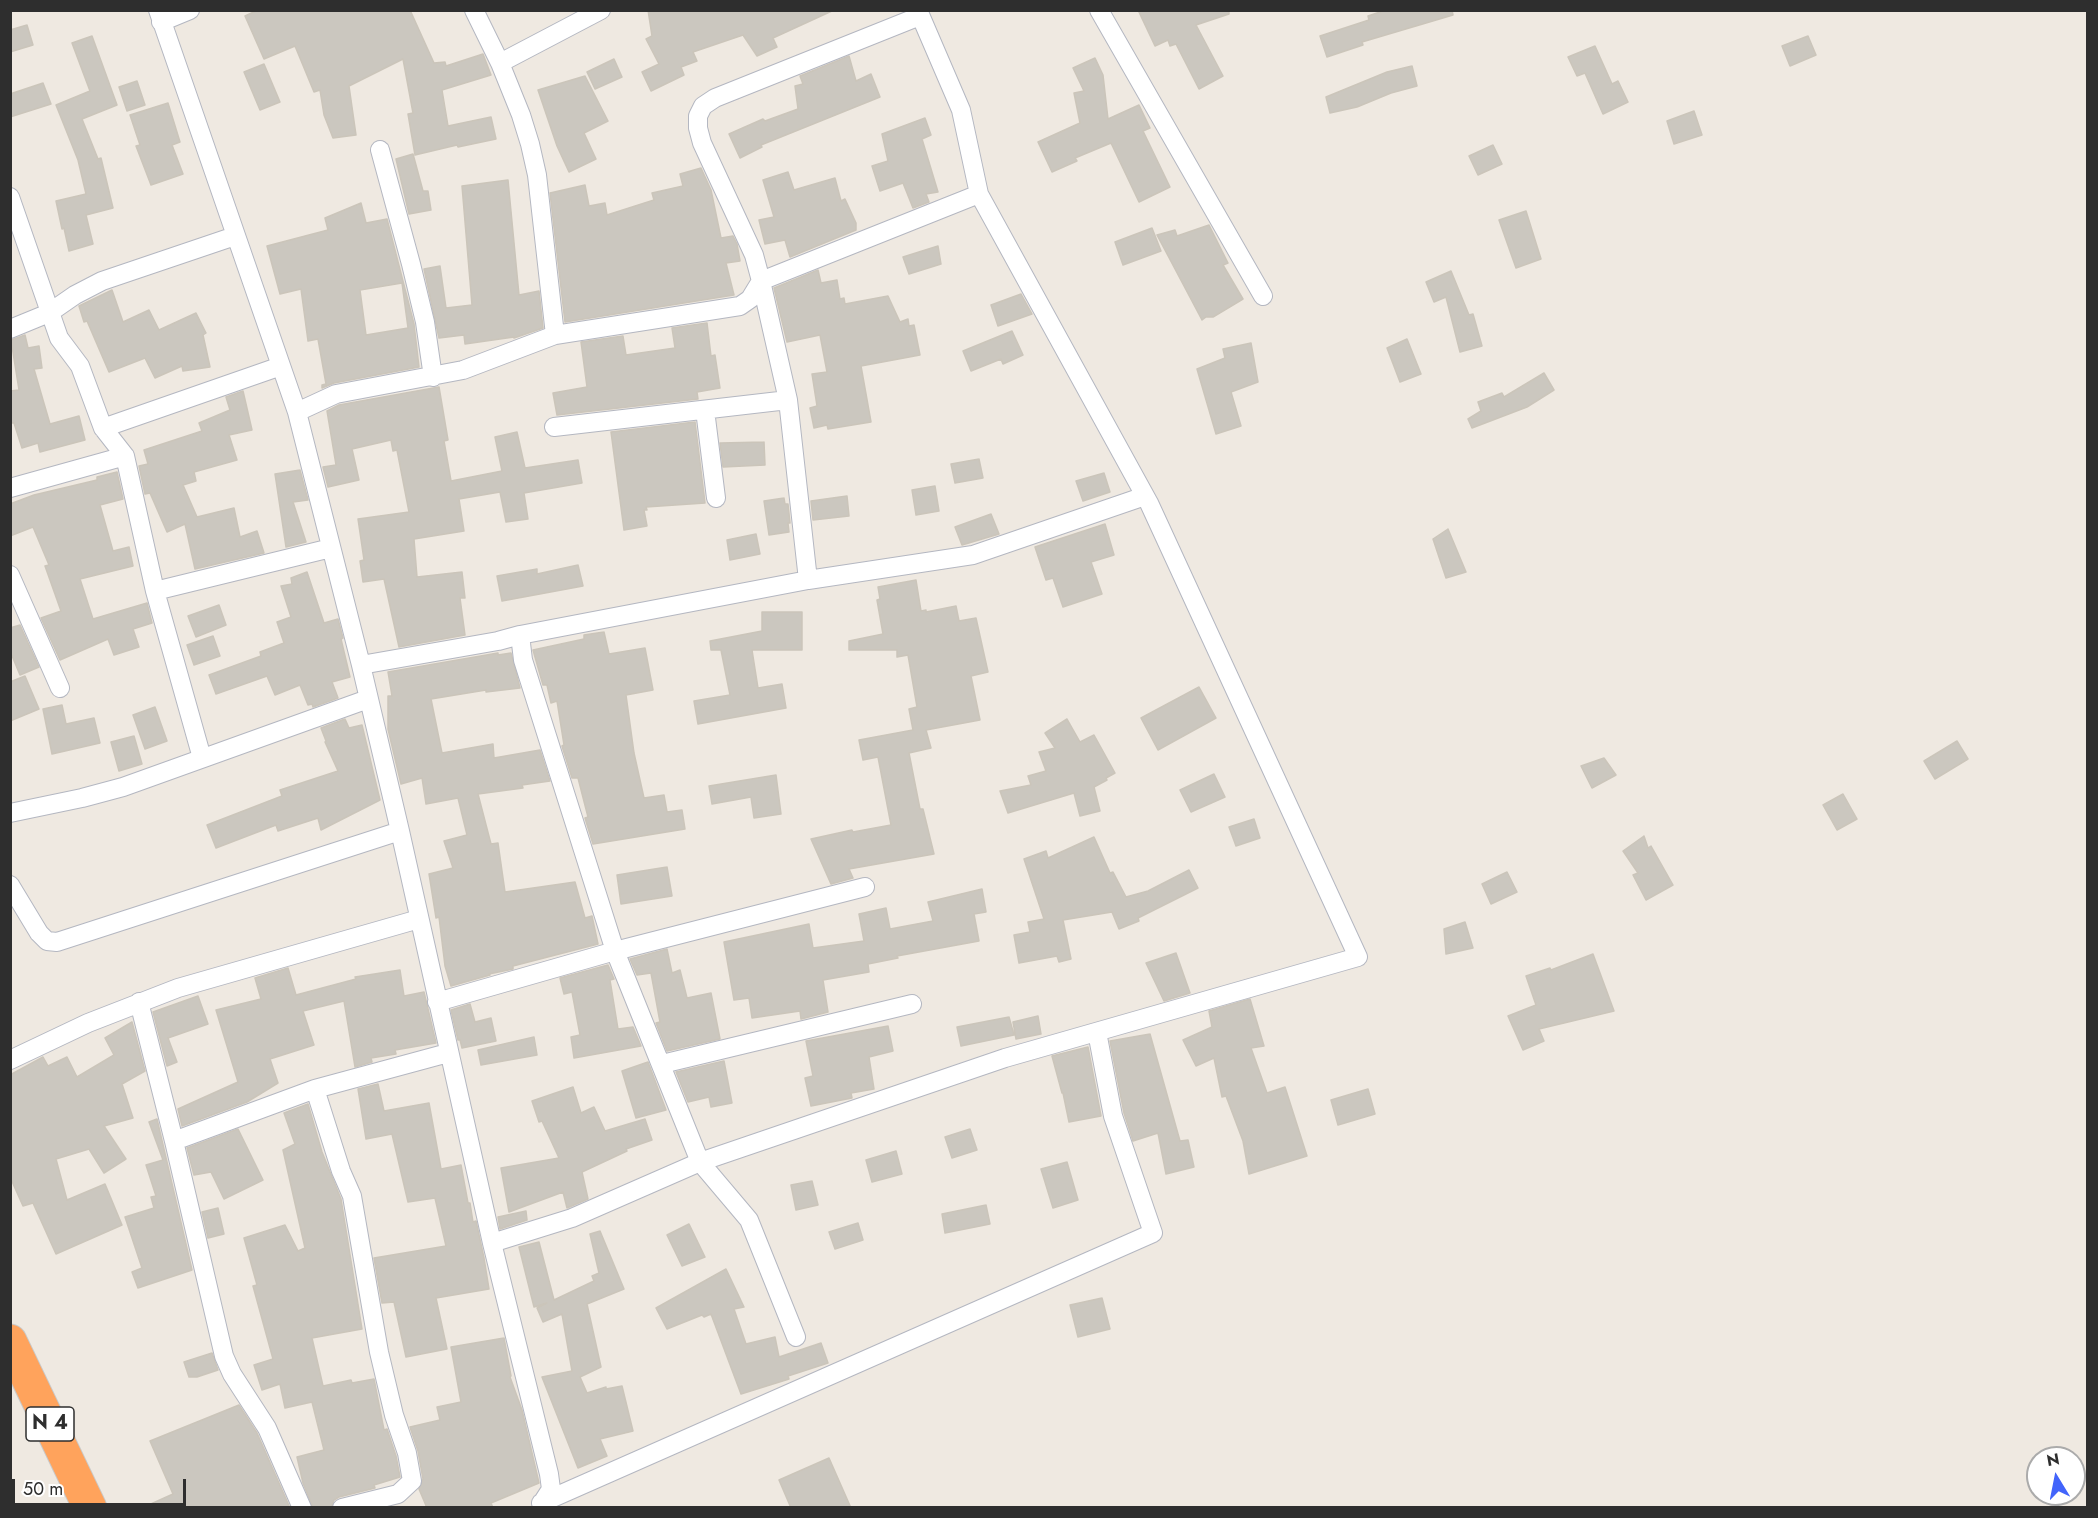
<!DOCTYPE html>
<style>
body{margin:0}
#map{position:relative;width:2098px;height:1518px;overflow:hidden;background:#efe9e1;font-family:Jost,sans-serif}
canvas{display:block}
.frame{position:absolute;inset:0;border:12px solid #2e2e2e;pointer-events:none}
.north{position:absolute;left:2026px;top:1446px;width:60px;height:60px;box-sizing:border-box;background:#fff;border:2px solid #ababab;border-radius:50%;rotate:350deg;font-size:16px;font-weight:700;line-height:24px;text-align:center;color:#2e2e2e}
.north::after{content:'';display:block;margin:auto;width:21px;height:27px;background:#4264fb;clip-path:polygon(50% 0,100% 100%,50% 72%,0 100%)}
.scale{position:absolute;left:12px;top:1479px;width:174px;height:27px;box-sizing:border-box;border:3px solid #2e2e2e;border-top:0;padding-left:8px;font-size:18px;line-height:21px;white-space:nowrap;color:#2e2e2e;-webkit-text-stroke:4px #fff;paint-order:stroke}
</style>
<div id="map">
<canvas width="2098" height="1518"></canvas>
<div class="frame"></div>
<div class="north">N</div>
<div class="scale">50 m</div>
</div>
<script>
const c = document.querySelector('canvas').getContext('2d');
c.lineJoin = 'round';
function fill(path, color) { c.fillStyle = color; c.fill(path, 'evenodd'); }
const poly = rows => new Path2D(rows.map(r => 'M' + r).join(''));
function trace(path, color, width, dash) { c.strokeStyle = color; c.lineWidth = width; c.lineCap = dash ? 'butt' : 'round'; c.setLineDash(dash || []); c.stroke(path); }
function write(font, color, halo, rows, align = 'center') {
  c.font = font + ' Jost,sans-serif'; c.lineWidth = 5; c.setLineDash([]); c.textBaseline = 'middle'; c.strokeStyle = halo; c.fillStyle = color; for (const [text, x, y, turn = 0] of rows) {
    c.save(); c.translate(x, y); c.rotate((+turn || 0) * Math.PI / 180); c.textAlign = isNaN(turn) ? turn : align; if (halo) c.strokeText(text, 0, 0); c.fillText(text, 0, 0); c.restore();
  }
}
const building = poly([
 [258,10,410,10,434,63,445,62,446,66,483,54,491,75,442,90,448,126,491,117,496,139,458,147,457,145,415,155,408,114,413,113,403,59,349,86,356,135,333,138,324,115,320,90,314,92,295,46,264,59,245,16,258,10],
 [648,10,834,10,773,38,777,47,757,56,743,35,693,52,697,61,681,67,684,75,651,91,642,72,659,64,646,39,652,36,648,10],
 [1138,10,1229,10,1229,14,1196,25,1223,76,1199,89,1176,44,1170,46,1168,40,1155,46,1138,10],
 [1386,10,1452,10,1453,15,1362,42,1363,45,1327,57,1320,36,1369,20,1368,16,1386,10],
 [27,25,33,45,10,52,10,30,27,25],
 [92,36,117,105,82,119,98,159,101,158,113,208,86,215,93,244,69,251,64,228,62,229,56,201,86,194,78,160,56,105,90,91,72,43,92,36],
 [1808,36,1816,55,1790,66,1782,46,1808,36],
 [1595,46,1612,84,1618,81,1628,102,1603,114,1585,73,1577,76,1568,57,1595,46],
 [849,56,856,81,871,74,880,97,761,145,762,147,740,158,729,134,763,119,765,121,798,109,795,86,803,84,800,76,849,56],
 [1095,58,1103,75,1108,119,1139,105,1150,128,1143,131,1170,187,1139,202,1111,143,1075,158,1077,161,1052,172,1038,142,1080,123,1074,93,1084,91,1073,68,1095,58],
 [614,59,622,77,595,89,587,72,614,59],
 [264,64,280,102,260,110,244,72,264,64],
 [1412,66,1417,86,1391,93,1357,107,1330,113,1326,97,1387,72,1412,66],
 [585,76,608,121,584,133,596,159,569,172,557,146,538,90,585,76],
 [137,81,145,105,127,111,119,87,137,81],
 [43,83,51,104,10,117,10,94,43,83],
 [168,103,180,142,172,145,183,174,151,185,136,146,140,145,130,115,168,103],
 [1694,111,1702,135,1674,144,1667,121,1694,111],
 [925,118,931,135,922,139,938,192,926,194,929,202,913,208,903,183,880,191,872,166,888,161,882,134,925,118],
 [1493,145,1502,164,1478,175,1469,156,1493,145],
 [413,154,423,191,428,191,431,210,409,214,396,159,413,154],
 [701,168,711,190,721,238,733,236,737,244,740,261,726,263,734,295,565,322,550,193,585,185,589,206,605,203,607,215,654,200,652,193,683,186,680,174,701,168],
 [788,172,794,190,835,178,841,201,845,199,856,223,856,230,790,257,785,240,765,244,759,220,774,217,763,180,788,172],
 [508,180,519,295,539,291,543,328,514,338,514,337,465,344,464,335,439,338,424,269,440,266,446,308,472,305,462,186,508,180],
 [361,203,366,223,387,219,414,324,419,367,334,383,322,388,322,385,326,384,318,339,308,341,301,289,280,294,267,246,328,230,325,218,361,203],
 [402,283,408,328,366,335,360,290,402,283],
 [1526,211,1541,259,1516,268,1499,220,1526,211],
 [1209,225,1228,263,1223,265,1243,299,1213,317,1206,317,1202,320,1157,235,1175,230,1177,236,1209,225],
 [1152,228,1161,251,1123,265,1115,242,1152,228],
 [938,246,941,264,909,274,903,257,938,246],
 [818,270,821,283,837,280,840,299,844,298,845,304,888,296,900,322,908,319,909,326,914,325,920,355,861,366,871,422,828,429,827,425,814,428,810,408,817,406,812,374,827,372,820,335,787,342,774,288,818,270],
 [1451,271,1469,315,1473,314,1482,346,1460,352,1446,297,1434,302,1426,282,1451,271],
 [112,290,123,322,149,310,159,330,196,313,206,333,203,335,210,367,183,371,182,366,155,378,145,358,109,372,87,321,84,322,79,306,112,290],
 [1021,294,1032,314,998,326,991,305,1021,294],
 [707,323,711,356,715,355,720,388,697,392,698,399,557,415,553,393,587,387,581,342,623,336,626,355,675,348,672,328,707,323],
 [1012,331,1023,355,1003,364,1001,359,971,371,963,351,1012,331],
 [25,335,28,348,39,346,42,368,34,369,50,424,79,416,85,440,40,452,38,443,22,448,14,423,10,423,10,391,19,390,11,340,25,335],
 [1407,339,1421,374,1400,382,1387,348,1407,339],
 [1251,343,1258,382,1231,392,1241,426,1216,434,1197,369,1225,358,1223,349,1251,343],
 [1544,373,1554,390,1527,407,1472,428,1468,419,1481,411,1478,402,1502,393,1504,397,1544,373],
 [439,387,448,440,444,441,451,481,502,471,495,437,517,432,525,468,578,460,582,483,524,493,528,519,506,522,500,492,459,499,464,531,414,539,417,577,462,572,465,598,460,598,465,635,399,647,384,579,363,582,360,561,364,560,358,519,409,512,397,450,393,451,391,440,352,449,359,480,328,487,323,467,336,465,327,411,339,405,439,387],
 [243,391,252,430,229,435,237,460,194,472,196,481,183,485,197,517,234,508,240,537,257,531,264,553,195,569,185,524,167,532,150,493,145,494,139,466,148,464,144,450,202,431,199,423,230,410,226,397,243,391],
 [695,422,705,503,646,507,647,510,644,510,647,526,624,530,611,432,695,422],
 [764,442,765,465,723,467,720,443,764,442],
 [979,459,983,478,955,483,951,464,979,459],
 [300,470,308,500,293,502,306,542,286,547,275,474,300,470],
 [117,472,123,499,100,505,113,551,129,547,133,566,80,579,93,619,147,603,152,623,133,629,139,647,114,655,108,639,60,660,41,618,61,611,45,566,49,565,33,527,10,536,10,504,34,495,97,480,97,477,117,472],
 [1104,473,1110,492,1083,501,1076,481,1104,473],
 [935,486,939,511,916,515,912,490,935,486],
 [847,496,849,516,813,520,811,501,847,496],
 [784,498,785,504,788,504,790,523,788,523,789,532,769,535,764,501,784,498],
 [991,514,999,534,962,545,955,527,991,514],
 [1105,524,1114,555,1091,562,1102,594,1063,607,1053,578,1046,580,1035,547,1105,524],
 [1448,529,1466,572,1446,578,1433,539,1448,529],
 [756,534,760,554,730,560,727,540,756,534],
 [578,565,583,586,502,601,497,576,537,569,537,574,578,565],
 [307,572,324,623,338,619,343,638,341,639,350,677,332,682,338,698,313,707,312,704,308,705,300,685,275,695,267,676,216,694,209,675,261,656,260,652,284,643,277,622,291,617,281,586,292,584,291,578,307,572],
 [916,580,921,611,926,610,926,612,956,606,959,621,976,618,988,672,971,676,980,720,926,730,931,748,909,753,920,809,923,809,934,854,849,869,853,878,831,884,811,839,852,830,853,832,891,825,878,757,863,760,859,740,913,730,909,709,917,707,908,655,897,657,897,650,849,650,849,641,883,634,877,600,880,599,878,587,916,580],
 [219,605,226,625,196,637,188,616,219,605],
 [762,612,802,612,802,650,752,650,758,688,782,684,786,708,698,724,694,701,730,695,721,650,711,650,710,641,762,631,762,612],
 [20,625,39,667,20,675,10,651,10,628,20,625],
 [604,632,609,654,645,648,653,690,626,695,634,753,644,798,664,795,667,812,682,810,685,829,593,844,585,818,588,817,578,778,572,778,562,746,564,745,557,701,551,703,547,685,543,685,533,650,584,639,584,635,604,632],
 [213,636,220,656,194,665,187,645,213,636],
 [498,653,498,655,511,653,520,688,486,692,486,690,431,699,442,753,493,744,494,758,540,750,550,781,522,785,523,788,478,794,491,844,498,843,505,892,575,882,585,918,592,916,598,944,513,966,513,969,489,974,490,975,451,986,445,966,439,917,436,918,429,874,453,868,444,841,467,835,458,798,426,804,422,778,401,784,388,729,388,696,392,696,388,672,498,653],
 [25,676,39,709,10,721,10,682,25,676],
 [1199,687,1216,718,1158,750,1141,718,1199,687],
 [62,705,66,724,94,718,100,743,52,754,43,709,62,705],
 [155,707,167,741,145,749,133,715,155,707],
 [345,719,349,728,362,725,380,800,321,830,318,818,278,831,276,825,216,848,207,825,282,796,280,790,338,771,325,742,326,741,321,728,345,719],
 [1067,719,1080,742,1094,735,1115,773,1106,778,1107,780,1094,787,1100,811,1080,816,1074,793,1008,813,1000,791,1031,785,1028,776,1046,771,1039,752,1055,748,1045,733,1067,719],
 [134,736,142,764,119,771,111,742,134,736],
 [1957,741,1968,759,1935,779,1924,761,1957,741],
 [1604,758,1616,775,1592,788,1581,766,1604,758],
 [1214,774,1225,797,1191,812,1180,790,1214,774],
 [776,775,781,814,754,818,751,797,712,804,709,786,776,775],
 [1843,794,1857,819,1837,830,1823,805,1843,794],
 [1254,819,1260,838,1236,846,1229,827,1254,819],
 [1644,836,1648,848,1651,846,1673,885,1646,900,1633,875,1638,873,1623,851,1644,836],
 [1094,837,1110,873,1113,872,1126,897,1148,891,1189,870,1198,888,1138,918,1139,921,1119,929,1112,912,1063,920,1071,959,1059,962,1057,956,1019,963,1014,935,1030,932,1028,922,1044,919,1024,859,1046,851,1048,858,1094,837],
 [667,867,672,896,621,904,617,875,667,867],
 [1507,872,1517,892,1491,904,1482,884,1507,872],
 [982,889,986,912,974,914,979,941,897,956,898,958,868,964,869,972,823,980,828,1012,801,1019,800,1011,752,1018,749,998,734,1000,724,942,809,924,813,948,864,941,859,914,886,908,890,929,933,921,928,902,982,889],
 [1465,922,1473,948,1446,954,1444,929,1465,922],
 [667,949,672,973,680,970,687,998,711,993,720,1039,667,1051,656,1023,660,1022,651,973,637,975,630,959,667,949],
 [1176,953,1190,993,1164,1001,1146,963,1176,953],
 [1593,954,1614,1011,1539,1029,1544,1041,1523,1050,1508,1016,1536,1005,1526,976,1550,968,1551,970,1593,954],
 [608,965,614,979,610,980,618,1029,633,1027,641,1046,574,1058,571,1037,580,1035,572,992,564,994,560,978,608,965],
 [288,968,296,995,356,979,355,977,400,970,404,996,424,992,436,1043,395,1050,396,1054,371,1058,372,1062,355,1067,344,1001,303,1011,314,1045,270,1059,278,1083,247,1102,182,1126,178,1109,238,1082,216,1010,261,999,255,978,288,968],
 [198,996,208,1024,168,1038,177,1062,167,1066,153,1012,198,996],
 [1250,999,1264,1046,1251,1048,1267,1093,1285,1087,1307,1156,1249,1174,1243,1141,1226,1096,1222,1097,1214,1058,1196,1066,1183,1040,1212,1027,1209,1011,1250,999],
 [470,1004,475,1022,491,1018,496,1041,462,1048,460,1040,458,1040,451,1010,470,1004],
 [1038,1016,1041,1034,1016,1039,1013,1022,1038,1016],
 [1009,1017,1014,1035,961,1046,957,1027,1009,1017],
 [132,1022,145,1071,122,1084,133,1118,104,1126,126,1159,104,1173,89,1149,56,1159,67,1200,105,1184,122,1225,56,1254,33,1203,23,1206,10,1177,10,1075,43,1057,48,1066,67,1057,77,1077,114,1055,105,1038,132,1022],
 [888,1026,893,1051,869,1057,874,1089,851,1093,852,1098,811,1106,805,1078,813,1076,806,1041,888,1026],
 [1150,1034,1180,1141,1188,1140,1194,1167,1166,1174,1158,1133,1133,1141,1124,1113,1110,1041,1150,1034],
 [534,1037,537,1055,481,1065,478,1050,534,1037],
 [1088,1047,1101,1116,1069,1122,1063,1093,1062,1093,1052,1056,1088,1047],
 [724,1061,732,1103,711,1107,709,1097,688,1102,676,1072,724,1061],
 [648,1062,666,1110,636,1118,622,1071,648,1062],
 [378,1084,384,1111,429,1103,441,1169,461,1165,468,1203,470,1203,473,1222,476,1221,484,1258,489,1289,436,1298,447,1349,406,1357,394,1302,382,1303,374,1258,446,1246,435,1198,408,1202,392,1134,366,1139,358,1089,378,1084],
 [573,1087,581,1113,594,1107,605,1131,645,1119,652,1140,626,1149,627,1151,582,1172,588,1199,567,1208,563,1192,509,1212,501,1168,559,1158,542,1121,539,1122,532,1101,573,1087],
 [1368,1089,1375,1114,1338,1125,1331,1100,1368,1089],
 [308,1104,322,1152,341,1199,362,1329,312,1338,323,1386,351,1380,352,1383,374,1379,384,1430,387,1429,396,1456,400,1477,374,1485,375,1488,339,1497,334,1500,331,1508,313,1508,303,1483,297,1457,324,1450,312,1402,285,1408,280,1384,262,1390,254,1365,273,1359,253,1286,257,1285,244,1238,285,1225,298,1251,305,1248,283,1150,295,1144,284,1113,308,1104],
 [157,1119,192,1270,138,1288,132,1272,142,1268,125,1217,154,1208,151,1197,156,1196,146,1165,163,1160,149,1122,157,1119],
 [238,1129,263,1180,224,1199,211,1172,194,1175,187,1148,238,1129],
 [970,1129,977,1150,952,1158,945,1137,970,1129],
 [896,1151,902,1174,872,1182,866,1160,896,1151],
 [1067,1162,1078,1200,1053,1208,1041,1169,1067,1162],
 [812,1181,818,1205,796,1210,791,1185,812,1181],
 [986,1205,990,1224,945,1233,942,1214,986,1205],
 [218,1208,224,1234,208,1238,202,1212,218,1208],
 [526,1211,527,1220,500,1229,498,1217,526,1211],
 [858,1223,863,1240,835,1249,829,1232,858,1223],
 [689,1224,705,1257,682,1266,667,1235,689,1224],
 [600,1231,624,1289,587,1304,601,1367,580,1377,587,1393,606,1387,606,1389,622,1386,633,1431,600,1439,607,1456,578,1468,542,1377,572,1371,562,1314,543,1322,537,1308,547,1303,534,1307,519,1247,539,1242,554,1300,594,1281,592,1276,599,1273,590,1234,600,1231],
 [726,1269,744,1307,734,1309,746,1344,775,1337,779,1357,821,1343,828,1363,788,1376,789,1379,741,1394,711,1314,704,1317,702,1315,667,1329,656,1308,726,1269],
 [1102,1298,1110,1329,1078,1337,1070,1305,1102,1298],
 [504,1338,511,1376,510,1377,522,1410,539,1483,491,1503,493,1508,427,1508,419,1489,423,1479,418,1451,410,1427,440,1420,437,1407,461,1402,451,1347,504,1338],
 [212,1353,218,1370,197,1377,189,1377,184,1362,212,1353],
 [239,1405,257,1433,290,1508,142,1508,173,1494,150,1441,239,1405],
 [829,1458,851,1508,791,1508,779,1480,829,1458]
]);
fill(building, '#cbc7bf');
trace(building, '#cbc5ba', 1.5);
const street = poly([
 [158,10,297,412,361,665,400,831,492,1243,549,1474,551,1489,542,1503],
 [474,10,500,63,521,115,530,144,537,175,555,335],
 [1099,10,1263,296],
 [161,22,190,10],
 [500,63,601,10],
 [380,150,411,264,425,322,433,377],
 [10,197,59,338,80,366,103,428,125,456,155,591,202,758],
 [10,329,49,313,75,295,102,281,235,236],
 [705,410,716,498],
 [297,412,336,394,463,370,555,335,740,306,750,299,761,281,754,255,702,143,698,128,698,116,703,106,715,98,920,16],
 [554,427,788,400],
 [103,428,281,366],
 [10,488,125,456],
 [10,575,60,688],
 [808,580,788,400,761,281,979,194,961,110,918,10],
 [155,591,331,548],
 [520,635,523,660,615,951,865,887],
 [361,665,498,641,520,635,808,580,973,555,1145,496],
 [10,813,82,798,123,787,368,699],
 [10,885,39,933,47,941,57,942,400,831],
 [139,1002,174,1141,315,1089,448,1053],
 [437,1002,615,951,700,1162,749,1220,796,1337],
 [10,1060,88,1023,178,988,419,919],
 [662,1064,912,1004],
 [315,1089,341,1171,352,1196,379,1352,394,1415,407,1453,412,1481,398,1494,342,1508],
 [174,1141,224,1356,232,1374,267,1428,302,1508],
 [492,1243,572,1218,700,1162,1005,1058,1358,957,1149,503,979,194],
 [541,1503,1153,1233,1113,1116,1097,1032]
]);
const highway = poly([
 [10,1341,90,1508]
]);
trace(street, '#b4b7c1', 20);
trace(highway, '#c9c9c9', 35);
trace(street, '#fff', 18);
trace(highway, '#ffa35c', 33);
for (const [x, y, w] of [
 [50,1424,48]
]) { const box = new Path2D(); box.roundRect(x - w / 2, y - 17, w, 34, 4.5); c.fillStyle = '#fff'; c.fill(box); trace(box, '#2e2e2e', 1.5); }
write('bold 20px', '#2e2e2e', null, [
 ["N 4",50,1424]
]);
</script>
